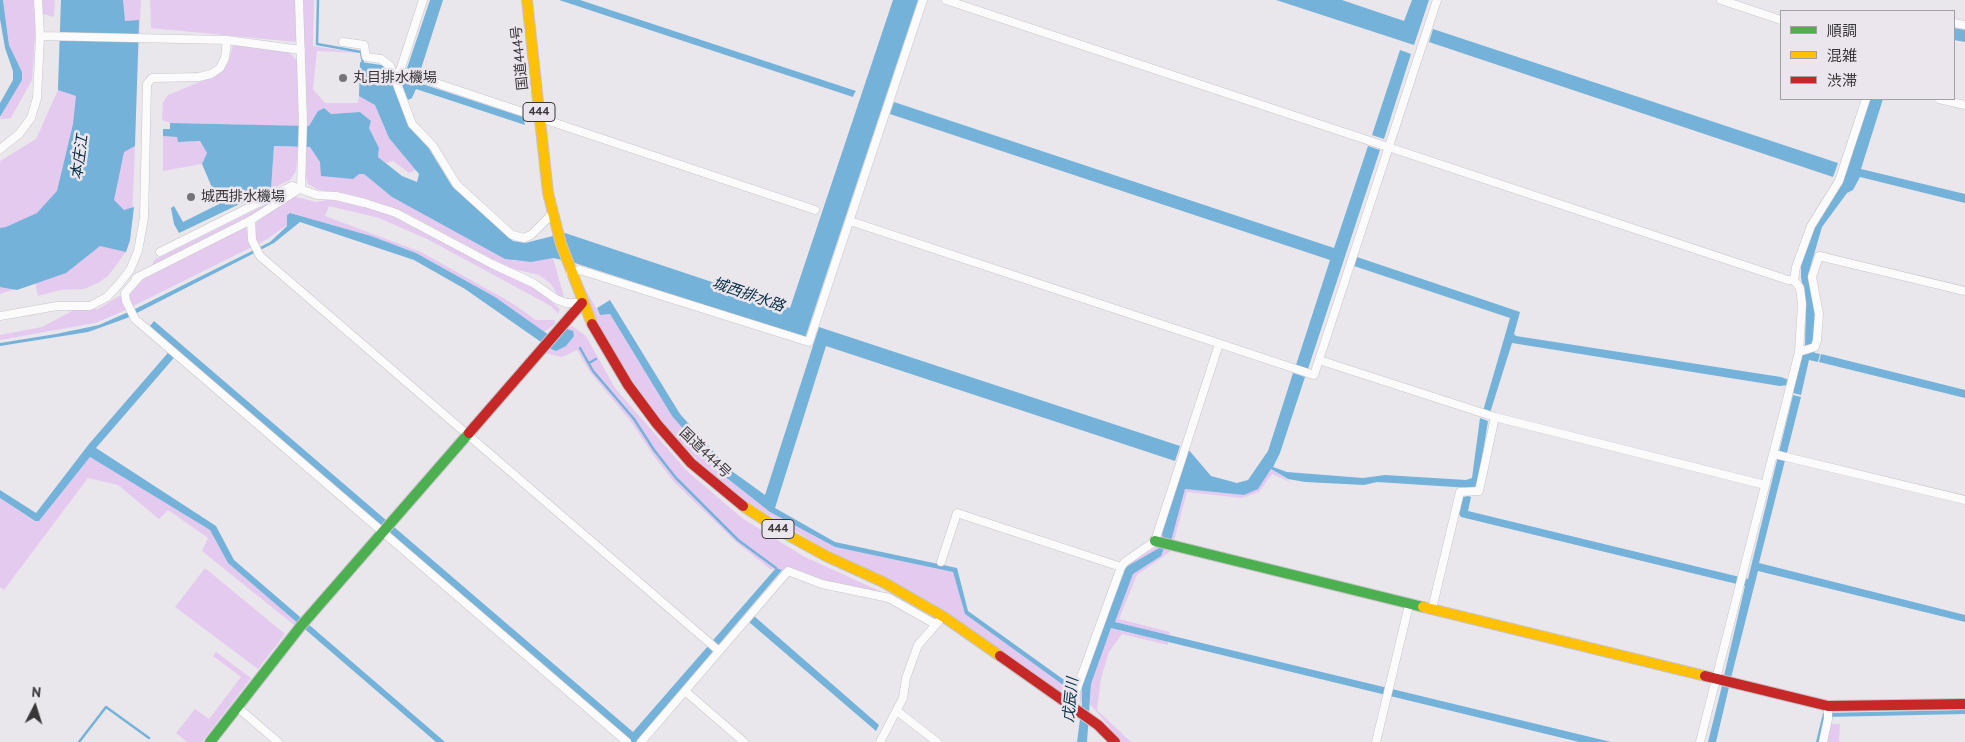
<!DOCTYPE html>
<meta charset="utf-8">
<style>
body{margin:0}
#map{position:relative;width:1965px;height:742px;overflow:hidden;background:#eae7ec;font-family:"PT Sans","Noto Sans JP",sans-serif}
canvas{display:block}
.legend{position:absolute;left:1780px;top:10px;width:175px;height:90px;box-sizing:border-box;background:#ebe6ed;border:1px solid #a3a0a5;margin:0;padding:6px 9px;list-style:none;font-size:15px;color:#383639}
.legend li{display:flex;align-items:center;gap:10px;height:25px}
.legend b{width:25px;border:1px solid #a3a0a5}
.north{position:absolute;left:10px;top:682px;width:50px;height:50px;-webkit-text-stroke:4px #ebe6ed;paint-order:stroke;rotate:5deg;font-size:14px;font-weight:700;line-height:20px;text-align:center;color:#383639}
.north::after{content:'';display:block;margin:auto;width:18px;height:22px;background:#383639;clip-path:polygon(50% 0,100% 100%,50% 72%,0 100%)}
</style>
<div id="map">
<canvas width="1965" height="742"></canvas>
<ul class="legend">
<li><b style="height:6px;background:#4caf50"></b>順調</li>
<li><b style="height:6px;background:#ffc107"></b>混雑</li>
<li><b style="height:6px;background:#c62828"></b>渋滞</li>
</ul>
<div class="north">N</div>
</div>
<script>
const c = document.querySelector('canvas').getContext('2d');
c.lineJoin = 'round';
function fill(path, color) { c.fillStyle = color; c.fill(path, 'evenodd'); }
const poly = rows => new Path2D(rows.map(r => 'M' + r).join(''));
function trace(path, color, width, dash) { c.strokeStyle = color; c.lineWidth = width; c.lineCap = dash ? 'butt' : 'round'; c.setLineDash(dash || []); c.stroke(path); }
function write(font, color, halo, rows, align = 'center') {
  c.font = font + ' "PT Sans","Noto Sans JP",sans-serif'; c.lineWidth = 5; c.setLineDash([]); c.textBaseline = 'middle'; c.strokeStyle = halo; c.fillStyle = color; for (const [text, x, y, turn = 0] of rows) {
    c.save(); c.translate(x, y); c.rotate((+turn || 0) * Math.PI / 180); c.textAlign = isNaN(turn) ? turn : align; if (halo) c.strokeText(text, 0, 0); c.fillText(text, 0, 0); c.restore();
  }
}
fill(poly([
 [3,0,55,0,54,17,43,14,36,16,32,80,11,118,0,119,22,72,9,45],
 [61,0,83,0,71,206,0,248,0,161,36,139,58,90],
 [113,0,141,0,135,123],
 [150,0,295,0,296,42,151,28],
 [303,0,314,0,313,46,360,53,317,51,313,89,325,103,358,103,359,96,370,100,375,105,389,138,416,170,409,173,393,161,386,163,378,157,379,148,369,128,371,121,360,112,331,114,323,108,318,111,310,126,306,126],
 [233,45,289,52,299,63,298,126,170,123,162,120,163,102,168,95,219,74,228,63],
 [163,136,177,137,179,142,200,141,207,153,202,164,163,171],
 [127,142,135,146,132,220,103,214],
 [274,146,298,147,296,171,290,180,271,189],
 [305,147,311,147,320,162,364,174,392,197,514,261,553,258,564,297,558,296,551,284,539,275,509,268,406,213,351,195,319,190,308,184,303,169],
 [293,196,316,202,333,199,351,202,388,214,499,271,535,287,560,309,558,314,551,306,427,239,379,218,329,206,325,216,421,252,512,303,536,320,555,320,555,324,544,332,495,297,416,253,371,236,290,213,287,215,287,225,266,240,117,314,95,323,0,340,0,335,42,327,74,310,98,309,119,296,128,296,141,278,246,227,250,243,253,225,262,218,256,214,157,264,152,265,154,260,269,203,277,207],
 [92,238,130,240,126,252,108,276,98,283,84,289,60,290,38,296,35,283,0,294,0,285],
 [579,278,600,315,610,314,672,416,723,475,770,512,835,547,953,572,965,614,1066,686,1067,682,1074,683,1070,698,744,500,698,461,656,415,623,368,595,320],
 [572,326,586,336,615,388,686,470,742,518,803,556,886,594,826,581,788,567,782,570,770,569,736,542,674,482,653,455,632,423,590,372,577,350,562,357,545,353,551,349,556,351,573,331,567,329],
 [1187,448,1171,540,1185,489,1244,495,1271,469,1292,483,1272,474,1259,492,1242,498,1187,492,1174,541,1158,539],
 [90,457,210,530,228,563,297,622,294,625,202,551,208,538,168,510,159,519,118,485,88,478,4,590,0,587,0,498,34,521,39,521],
 [1159,545,1171,551,1137,575,1119,619,1170,632,1169,635,1115,622,1133,574,1161,556,1125,567,1082,681,1082,704,1080,703,1080,681,1125,566],
 [205,568,285,634,258,669,175,607],
 [1111,628,1168,642,1168,645,1122,634,1109,652,1101,678,1097,710,1131,742,1122,742,1090,704,1091,684],
 [216,652,251,678,202,742,187,742,176,733,195,709,209,719,241,677,213,656],
 [1830,724,1840,724,1839,742,1826,742]
]), '#e5caf0');
fill(poly([
 [0,0,3,0,9,45,22,72,22,80,0,117,0,103,13,80,13,71,5,48,0,19],
 [61,0,123,0,125,21,139,20,135,146,124,152,114,200,124,210,134,207,130,240,126,252,100,246,66,273,17,290,0,287,0,228,6,227,37,213,57,191,73,124,76,96,58,90],
 [430,0,443,0,420,72,407,68],
 [559,0,580,0,856,91,854,94,853,97],
 [893,0,918,0,805,338,572,262,553,258,531,262,505,259,392,197,364,174,359,174,353,179,321,176,320,162,310,147,274,146,271,189,179,233,174,224,171,208,174,206,183,222,219,204,202,164,207,153,200,141,178,142,177,137,163,136,163,129,170,129,170,123,309,126,318,111,324,108,331,114,360,112,371,121,369,128,379,148,378,157,402,176,417,182,419,174,389,138,375,105,359,96,360,62,382,65,388,71,409,127,428,147,452,186,513,241,525,243,565,233,790,308],
 [1276,0,1342,0,1404,21,1412,0,1429,0,1414,45],
 [1954,28,1965,30,1965,42,1954,40],
 [1433,29,1838,163,1833,177,1429,42],
 [1400,50,1411,54,1384,139,1372,135],
 [404,78,523,117,525,125,416,89,412,98,408,100,402,85],
 [1869,99,1883,99,1861,169,1965,194,1965,203,1860,177,1853,190,1847,193,1822,227,1808,275,1818,317,1814,341,1810,346,1815,353,1820,354,1818,362,1809,360,1801,395,1793,393,1802,356,1807,352,1805,345,1806,305,1801,277,1801,262,1813,228,1843,180],
 [894,102,1334,248,1368,146,1380,150,1308,369,1296,365,1330,260,890,114],
 [290,213,371,236,416,253,495,297,556,340,567,329,573,331,574,336,566,346,556,351,551,349,465,289,414,260,300,222,274,243,127,318,88,332,0,346,0,343,56,334,99,325,135,309,270,242,287,226,287,215],
 [1357,257,1520,312,1514,334,1516,336,1781,377,1789,380,1788,385,1780,386,1512,343,1490,413,1483,411,1510,318,1354,266],
 [610,300,680,414,729,469,765,495,819,327,1180,446,1175,461,826,346,775,508,835,542,957,568,968,611,1067,682,1066,687,965,614,953,572,835,547,770,512,723,475,672,416,610,314,600,315,597,308],
 [154,321,633,732,776,568,782,570,636,742,624,742,627,738,179,352,96,448,216,526,234,560,445,742,436,742,228,563,210,530,90,457,39,521,35,521,0,498,0,490,36,513,89,444,173,347,150,326],
 [1821,354,1965,390,1965,398,1819,362],
 [1293,373,1305,377,1280,453,1273,467,1287,472,1363,478,1385,475,1466,480,1472,478,1480,418,1488,421,1478,483,1474,488,1470,488,1377,482,1364,485,1305,482,1288,479,1271,469,1258,489,1244,495,1185,489,1171,541,1163,539,1162,533,1188,449,1211,476,1237,483,1248,480,1268,451],
 [1793,395,1801,397,1759,563,1965,615,1965,622,1758,571,1731,678,1724,676,1745,586,1461,517,1459,514,1463,497,1468,496,1471,497,1468,511,1748,579],
 [1161,547,1164,548,1161,556,1133,574,1115,622,1611,742,1579,742,1111,628,1091,684,1087,742,1077,742,1082,704,1082,681,1126,567],
 [754,616,879,725,876,731,749,622],
 [1722,686,1729,687,1716,742,1708,742],
 [1965,710,1965,714,1825,717,1819,742,1816,742,1823,713]
]), '#74b2da');
trace(poly([
 [318,0,317,44,361,52,363,63],
 [580,348,593,371,634,419,654,450,676,478,738,540,776,568],
 [589,363,596,359],
 [79,742,106,707,149,738]
]), '#74b2da', 2.5);
const street = poly([
 [299,0,303,122,301,188],
 [946,0,1788,280,1794,280],
 [1721,0,1781,20],
 [1954,23,1965,25],
 [40,36,227,40,301,50],
 [343,42,364,45,366,57,381,59,390,66,412,124,433,146,457,185,512,235,524,238,531,235,553,213],
 [400,71,815,210],
 [397,73,400,71,423,0],
 [1939,99,1965,105],
 [0,149,19,134,31,118,37,98,40,36,38,0],
 [251,220,252,240,260,256,719,651],
 [850,221,1314,375,1437,0],
 [160,252,292,186,317,195,336,196,365,203,396,213,492,264,533,283,556,299,566,303,582,303],
 [570,272,580,270,809,342,923,0],
 [139,277,125,293,126,301,135,319,627,742],
 [136,278,251,220,301,188],
 [0,316,57,306,90,306,107,297,119,284,130,270,138,251,144,218,147,84,152,78,199,77,211,74,220,68,225,58,227,40],
 [1799,352,1815,347,1817,340,1819,314,1812,277,1819,256,1965,291],
 [1319,360,1495,417,1765,485],
 [1774,454,1965,500],
 [941,562,957,513,1121,567],
 [1432,609,1460,492,1479,491,1495,417],
 [685,691,744,742],
 [1071,705,1121,567,1125,562,1155,541,1219,344],
 [237,707,278,742],
 [897,711,937,742],
 [641,742,788,571,822,584,889,598,935,624],
 [880,742,903,698,906,678,918,645,939,621],
 [1376,742,1409,605],
 [1700,742,1799,352,1802,304,1800,288,1794,280,1796,267,1811,226,1839,181,1866,99],
 [1823,742,1828,719,1828,706]
]);
const fast = poly([
 [1155,541,1423,607],
 [210,742,300,627,469,433]
]);
const slow = poly([
 [527,0,548,193,561,244,592,324],
 [743,506,786,534,826,556,883,582,944,617,1000,656],
 [1423,607,1705,676]
]);
const jam = poly([
 [592,324,628,385,657,424,691,463,743,506],
 [469,433,582,303],
 [1000,656,1098,725,1115,742],
 [1705,676,1828,706,1965,704]
]);
trace(street, '#c7c5c9', 9);
trace(fast, '#c7c5c9', 12);
trace(slow, '#c7c5c9', 12);
trace(jam, '#c7c5c9', 12);
trace(street, '#fcfbfc', 8);
trace(fast, '#4caf50', 10);
trace(slow, '#ffc107', 10);
trace(jam, '#c62828', 10);
for (const [x, y, r, color] of [
 [343,78,5,"#767478"],
 [191,197,5,"#767478"]
]) { const dot = new Path2D(); dot.arc(x, y, r, 0, 2 * Math.PI); c.fillStyle = color; c.fill(dot); trace(dot, '#ebe6ed', 2); }
for (const [x, y, w] of [
 [539,112,32],
 [778,529,32]
]) { const box = new Path2D(); box.roundRect(x - w / 2, y - 9.5, w, 19, 4); c.fillStyle = '#ebe6ed'; c.fill(box); trace(box, '#383639', 1); }
write('bold 12px', '#383639', null, [
 ["444",539,112],
 ["444",778,529]
]);
write('14px', '#383639', '#ebe6ed', [
 ["国道444号",520,58,-96],
 ["国道444号",705,453,44]
]);
write('14px', '#383639', '#ebe6ed', [
 ["丸目排水機場",353,78],
 ["城西排水機場",201,197]
], 'left');
write('italic 15px', '#042c43', '#ebe6ed', [
 ["本庄江",80,157,-82],
 ["城西排水路",748,295,19],
 ["戊辰川",1071,700,-84]
]);
</script>
